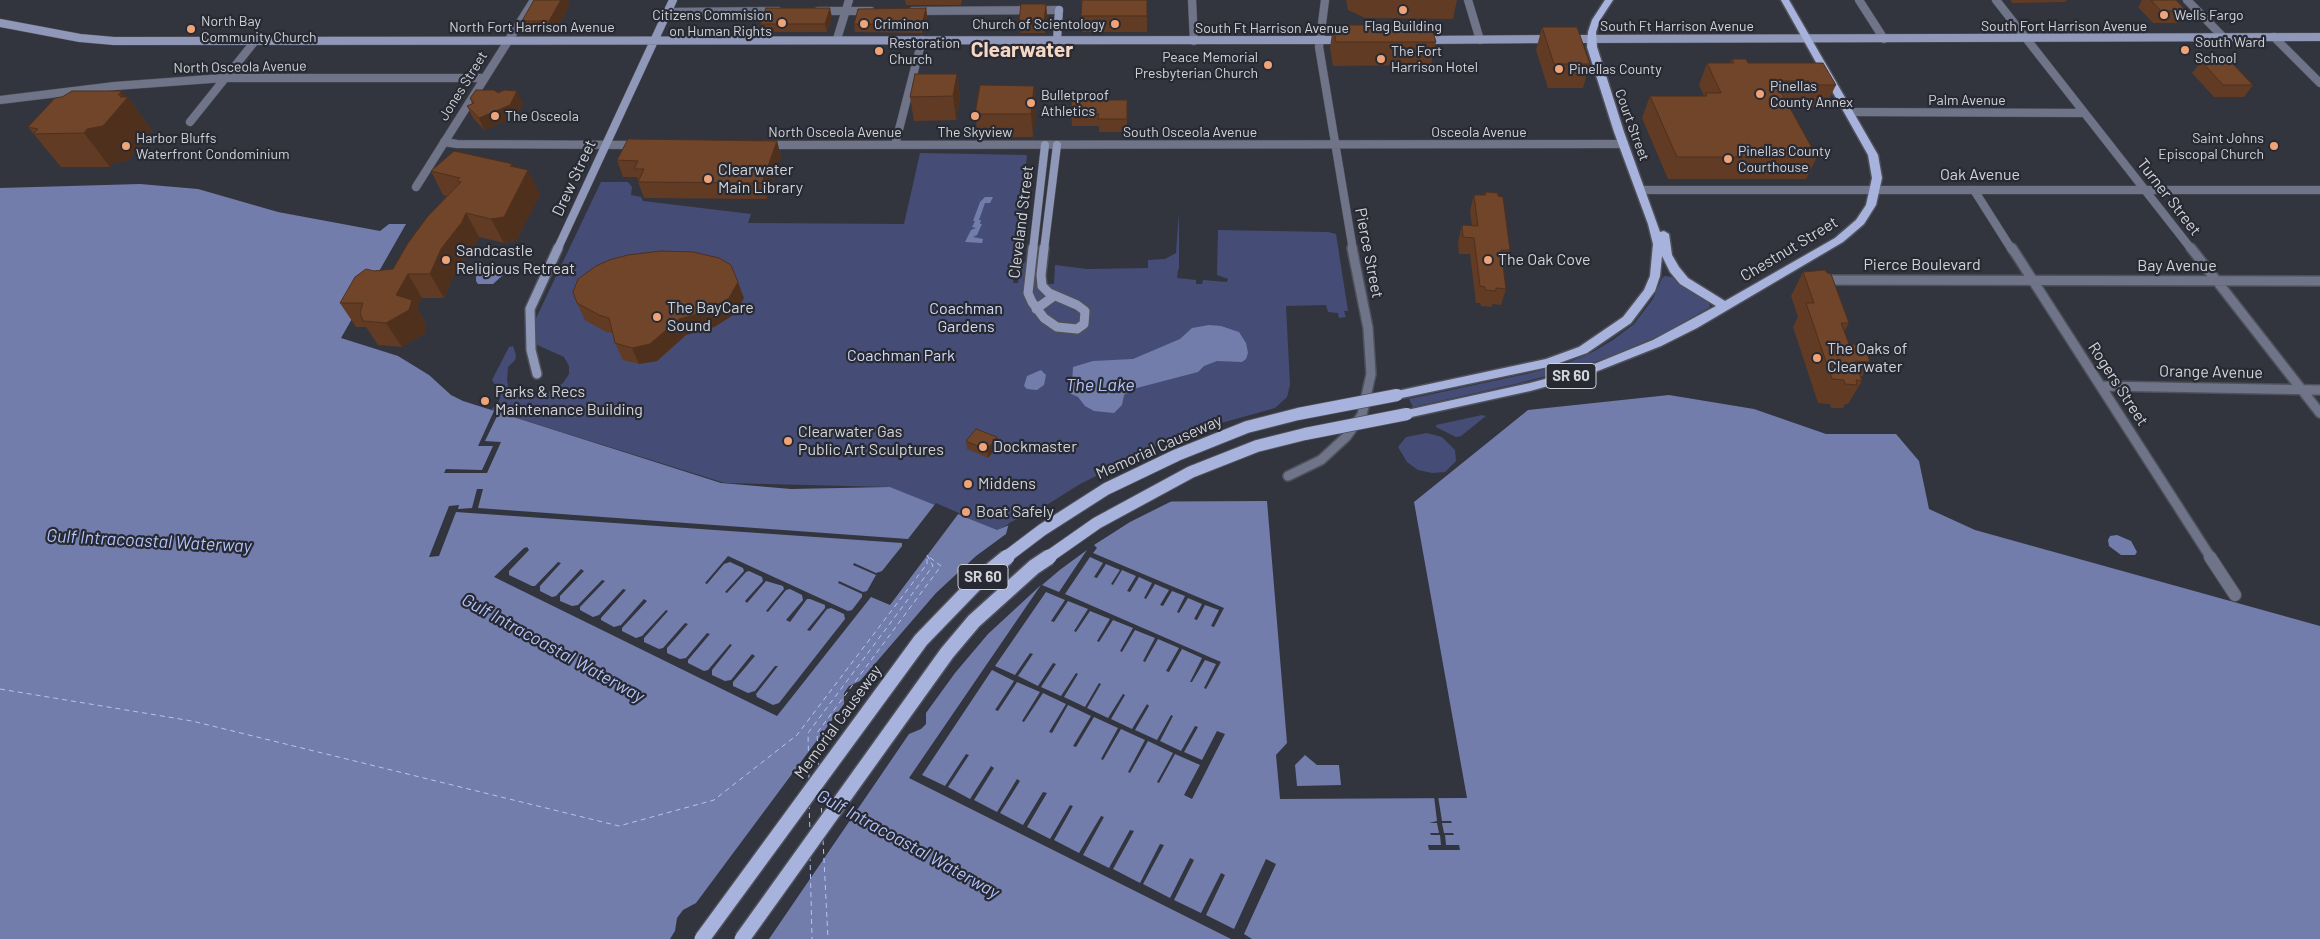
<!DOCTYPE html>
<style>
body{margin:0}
canvas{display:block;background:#32343e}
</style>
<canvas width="2320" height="939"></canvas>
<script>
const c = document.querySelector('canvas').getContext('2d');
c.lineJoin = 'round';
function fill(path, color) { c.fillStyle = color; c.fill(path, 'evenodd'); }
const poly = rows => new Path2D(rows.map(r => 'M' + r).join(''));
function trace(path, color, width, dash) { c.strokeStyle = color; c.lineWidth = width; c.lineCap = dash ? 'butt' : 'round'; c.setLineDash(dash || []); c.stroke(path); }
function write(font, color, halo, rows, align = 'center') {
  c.font = font + ' Barlow,sans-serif'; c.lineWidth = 4.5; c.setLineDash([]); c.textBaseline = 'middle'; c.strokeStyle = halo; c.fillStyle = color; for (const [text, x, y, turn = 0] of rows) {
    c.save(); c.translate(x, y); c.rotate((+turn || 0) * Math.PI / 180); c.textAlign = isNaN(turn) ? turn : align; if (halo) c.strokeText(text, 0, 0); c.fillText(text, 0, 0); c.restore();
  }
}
fill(poly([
 [920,153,1027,155,1013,283,1018,283,1021,262,1026,263,1023,283,1030,283,1036,278,1036,284,1054,284,1055,265,1087,269,1148,268,1148,260,1165,259,1176,253,1179,212,1179,269,1178,270,1177,278,1196,280,1196,284,1202,284,1203,280,1227,282,1228,279,1217,275,1218,230,1328,232,1336,234,1348,311,1344,311,1346,317,1339,318,1338,313,1328,312,1326,305,1286,306,1290,385,1287,397,1275,408,1207,427,1158,445,1080,484,1026,518,1015,520,997,531,890,487,725,483,491,410,499,401,501,394,492,380,509,347,513,346,516,355,515,360,508,367,507,381,509,388,518,395,544,395,563,383,569,374,569,366,564,357,533,343,528,335,601,182,628,182,632,187,631,195,641,197,643,201,751,214,748,223,904,224],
 [1665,276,1672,277,1709,302,1710,307,1663,334,1611,356,1580,367,1520,383,1413,407,1409,399,1526,374,1562,365,1591,353,1613,340,1634,324,1653,299,1662,278],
 [1482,415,1486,416,1461,436,1456,437,1436,427,1436,425],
 [1427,433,1442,437,1455,450,1456,461,1445,472,1432,473,1418,470,1407,462,1398,447,1406,437]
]), '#454d76');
fill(poly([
 [140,184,198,189,278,212,380,231,389,224,406,224,341,338,398,356,429,375,451,395,463,401,721,483,791,489,890,487,997,530,1067,502,1267,501,1287,743,1276,755,1280,799,1467,798,1414,502,1528,410,1669,395,1754,409,1826,434,1896,434,1919,461,1929,509,1975,530,2320,626,2320,939,0,939,0,188],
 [985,197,993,197,990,203,985,203,979,220,981,220,980,224,982,224,977,235,973,237,983,239,982,243,965,242,971,230,976,228,972,227,975,221,973,221,980,202],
 [488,268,500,269,503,272,502,276,493,284,478,284,476,281,476,276],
 [1209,325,1221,326,1239,332,1246,343,1248,353,1246,359,1242,362,1217,361,1204,366,1198,372,1133,389,1124,395,1122,405,1114,413,1094,411,1085,406,1078,397,1067,392,1072,383,1073,367,1093,361,1133,359,1180,339,1192,328],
 [1041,370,1046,375,1044,385,1037,390,1027,389,1024,386,1027,376],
 [2117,535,2131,541,2137,552,2135,555,2121,555,2109,546,2108,540,2110,536],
 [1305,755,1317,765,1339,765,1341,785,1297,786,1295,765]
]), '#727dac');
fill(poly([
 [494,411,499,412,485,441,501,442,487,473,444,473,446,469,482,470,493,446,478,446],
 [477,489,483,489,478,508,908,539,936,503,959,513,890,605,871,597,777,716,494,577,524,548,527,547,529,550,509,571,509,575,532,586,535,586,558,562,561,563,540,586,540,591,552,597,556,596,581,569,584,571,560,596,560,601,572,606,578,605,602,580,605,581,580,607,580,610,593,617,599,615,623,589,626,590,601,618,601,620,614,627,621,625,644,599,647,601,622,628,622,631,636,638,642,636,666,610,668,611,644,638,644,642,659,649,663,648,685,623,688,624,667,648,667,653,680,659,686,658,707,633,710,634,688,660,688,663,704,671,708,670,730,644,732,645,712,670,712,675,725,681,731,680,752,654,755,656,733,682,733,686,748,693,755,691,775,666,778,666,756,694,757,697,773,705,779,703,845,619,844,614,831,608,827,609,810,631,807,630,825,608,825,605,810,599,807,599,790,622,786,620,803,600,802,595,790,589,786,590,768,612,766,611,784,589,783,586,766,581,747,603,745,601,763,581,762,577,749,571,746,572,727,593,725,592,744,571,743,568,730,562,724,564,707,584,705,583,728,556,848,611,852,610,862,597,862,594,838,583,839,581,863,592,867,591,876,575,853,565,854,563,876,573,882,571,902,546,902,543,456,512,439,556,429,557,449,506,459,505,458,509,472,508],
 [1159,497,1178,498,1130,522,1094,545,1097,548,1093,553,1224,608,1214,627,1211,626,1219,610,1205,605,1197,620,1194,619,1202,604,1188,598,1179,613,1177,612,1185,596,1172,591,1163,606,1160,605,1169,590,1155,584,1146,599,1144,598,1152,583,1139,577,1130,592,1127,591,1136,576,1122,570,1113,585,1111,584,1120,570,1106,564,1097,578,1094,577,1103,563,1090,557,1065,594,1221,662,1206,689,1204,688,1216,664,1205,660,1192,682,1190,682,1202,658,1182,649,1169,672,1166,671,1179,648,1158,639,1145,662,1143,661,1155,638,1135,630,1122,652,1120,651,1133,628,1113,620,1099,642,1097,641,1110,619,1090,611,1076,632,1074,631,1088,609,1068,601,1054,622,1051,621,1065,600,1046,592,995,666,1015,675,1030,653,1033,654,1018,676,1038,686,1053,663,1056,664,1041,687,1061,696,1076,673,1078,674,1064,697,1085,707,1099,683,1101,684,1087,708,1108,718,1123,694,1125,695,1111,719,1132,729,1147,704,1149,706,1135,730,1157,740,1171,715,1173,716,1160,741,1181,751,1195,726,1198,727,1184,752,1202,760,1217,731,1225,734,1192,799,1184,795,1200,765,1175,754,1159,783,1157,782,1173,753,1148,741,1130,773,1128,772,1145,740,1121,729,1103,760,1101,759,1118,728,1094,717,1076,747,1073,746,1091,716,1068,705,1052,733,1049,732,1066,704,1043,693,1024,722,1022,721,1040,692,1017,682,998,711,995,710,1014,681,992,670,922,775,945,786,966,754,969,755,948,787,970,799,991,766,994,768,974,800,997,812,1017,779,1020,781,1000,813,1023,825,1043,792,1047,793,1027,827,1050,839,1070,805,1073,806,1054,840,1079,853,1101,816,1104,817,1083,855,1109,868,1130,830,1134,831,1113,869,1140,883,1160,844,1164,845,1143,884,1170,898,1190,858,1194,860,1174,900,1201,913,1221,873,1225,875,1206,915,1234,929,1266,859,1276,864,1244,934,1252,939,1231,939,909,778,1041,585,988,634,955,673,926,713,926,724,921,729,909,734,769,939,670,939,675,931,677,918,683,910,696,903,844,704,844,693,849,686,860,681,936,593,976,556,1006,534,1009,523,1067,499],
 [1087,550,1059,592,1042,585,1061,569],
 [1434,796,1438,796,1442,821,1451,821,1452,823,1442,823,1444,833,1453,833,1454,835,1445,835,1446,845,1459,845,1460,850,1429,850,1428,845,1441,845,1440,835,1431,835,1430,833,1439,833,1437,823,1429,823,1437,821]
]), '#32343e');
trace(poly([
 [0,689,192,721,619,826,714,800,797,735,927,564,927,555,933,566,808,733,809,780],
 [819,768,817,733,941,566,928,556],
 [820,790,822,816],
 [809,804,810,832],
 [823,840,828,939],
 [810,856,812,939]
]), '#b4c3fc', 1, [5, 4]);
const streetFar2 = poly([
 [1192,0,1194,41],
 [1325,0,1319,47,1353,250],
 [1468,0,1480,40],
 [1859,0,1884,39],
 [1996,0,2192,250],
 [2187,0,2224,38],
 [818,11,871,11],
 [913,11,1059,10],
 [668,12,778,11],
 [2274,37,2320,83],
 [837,39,849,0],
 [0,100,115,86,224,78,483,78],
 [1849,112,2084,113],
 [190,122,255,41],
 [444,142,457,144,638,145],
 [765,145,1624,144],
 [895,145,922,40],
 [416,187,534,0],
 [1641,190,2320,190],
 [1974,190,2012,250]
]);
const streetFar1 = poly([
 [2012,248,2211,558],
 [2191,248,2320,413],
 [1821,280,2320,281],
 [2102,386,2320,390],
 [1288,476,1321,460,1346,437,1362,415,1371,374,1368,328,1352,248]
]);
const street = poly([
 [2210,557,2235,595]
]);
const secondaryFar1 = poly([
 [0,23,80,38,114,41,1345,40],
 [1567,39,2320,37],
 [1057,40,1059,10],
 [1422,40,1552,39],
 [557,250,673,0],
 [1033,250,1045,145],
 [1044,250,1057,145]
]);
const secondary = poly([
 [1033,248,1028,293,1032,302,1044,318,1057,327,1077,329,1084,324,1085,311,1077,305,1049,293,1042,286,1041,275,1044,248],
 [1036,309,1054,296],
 [537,374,531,350,530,309,558,248]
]);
const primary = poly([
 [1605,0,1613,0,1600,20,1596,32,1597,47,1624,132,1660,232,1664,231,1669,234,1672,255,1679,267,1688,278,1725,301,1835,238,1856,220,1866,205,1872,178,1868,155,1781,0,1789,0,1878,155,1882,178,1876,205,1864,224,1843,242,1697,328,1661,346,1585,376,1530,391,1407,418,1403,417,1401,414,1403,411,1407,410,1530,383,1582,369,1653,340,1716,306,1680,284,1670,272,1662,256,1660,276,1655,291,1631,323,1587,353,1548,367,1397,399,1391,395,1397,391,1546,359,1579,347,1623,317,1644,290,1650,276,1653,244,1648,224,1614,132,1587,47,1588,32,1592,20,1605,0]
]);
trace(streetFar2, '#4f515a', 9);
trace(streetFar1, '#4f515a', 12);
trace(street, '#4f515a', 14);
trace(secondaryFar1, '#4f515a', 9);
trace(secondary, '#4f515a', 12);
trace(primary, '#4f515a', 3);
trace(streetFar2, '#6f7489', 8);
trace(streetFar1, '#6f7489', 9);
trace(street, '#6f7489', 12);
trace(secondaryFar1, '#8f98b9', 8);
trace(secondary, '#8f98b9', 9);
fill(primary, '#a8b3dd');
const primaryBridgeFar1 = poly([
 [1005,558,1042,530,1106,489,1177,455,1247,427,1298,414,1397,395],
 [1047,558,1097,523,1191,472,1257,446,1305,434,1407,414]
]);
const primaryBridge = poly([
 [702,939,921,640,979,580,1007,557],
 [742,939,947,653,974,621,1034,567,1049,557]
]);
trace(primaryBridgeFar1, '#4f515a', 14, []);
trace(primaryBridge, '#4f515a', 18, []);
trace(primaryBridgeFar1, '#a8b3dd', 12);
trace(primaryBridge, '#a8b3dd', 15);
fill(poly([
 [905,0,962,0,961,5,906,5],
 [1147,0,1147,32,1082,32,1081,16],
 [1346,0,1457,0,1453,19,1365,18,1348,10],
 [2010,0,2067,0,2065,2,2013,3],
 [2142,0,2176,0,2186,11,2178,23,2153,23,2138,7],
 [570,4,554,33,527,33,522,21],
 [1046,4,1047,16,1045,33,1020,33,1019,21],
 [926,8,927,16,923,33,855,32,854,24],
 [832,17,827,32,762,32,760,24],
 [1333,25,1436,42,1431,65,1333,66,1330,48],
 [1542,27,1590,64,1583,88,1548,88,1536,50],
 [1732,59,1836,85,1825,107,1802,107,1800,103,1787,103,1817,157,1806,179,1668,179,1642,118,1650,96,1704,96,1699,85,1707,63,1730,63],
 [2201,61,2253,85,2244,97,2214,97,2192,73],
 [957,74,960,97,956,120,914,121,910,97],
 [1034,86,1036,109,1033,137,978,137,975,114],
 [122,91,126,97,128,97,152,131,128,160,113,163,110,167,61,167,28,127,62,97],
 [498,93,523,103,516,117,484,130,473,118,467,106,472,104,470,98],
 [1127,100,1127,132,1099,132,1099,126,1072,126,1071,114],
 [777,141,781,157,767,199,644,198,638,182,639,181,637,177,623,177,617,160],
 [514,167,540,194,516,241,504,243,479,237,475,246,455,273,444,298,422,298,417,308,426,324,424,334,402,347,378,345,366,327,356,327,340,303,374,271,393,269,447,196,443,195,431,171],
 [1485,192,1510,250,1506,267,1503,266,1506,289,1501,305,1492,304,1492,307,1481,306,1480,303,1476,303,1470,254,1459,254,1458,242,1462,225,1472,226,1470,211,1474,195,1484,195],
 [1803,272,1849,323,1844,332,1849,344,1870,362,1861,378,1862,381,1848,404,1845,404,1843,408,1831,408,1830,404,1818,403,1793,327,1798,317,1791,296],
 [744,298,735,314,714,327,686,335,657,361,639,364,623,360,615,343,613,333,606,332,585,320,577,303],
 [966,441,998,445,988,458,967,449]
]), '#613b24');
fill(poly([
 [561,0,568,0,570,4,554,33,549,21],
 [1046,4,1047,16,1045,33,1044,21],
 [830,8,832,17,827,32,825,24],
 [926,8,927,16,923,33,922,25],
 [957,74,960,97,956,120,953,96],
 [1034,86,1036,109,1033,137,1031,114],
 [122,91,127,98,128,97,152,131,128,160,113,163,110,167,84,133],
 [517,91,523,103,516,117,484,130,479,118],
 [777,141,781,157,767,199,762,183],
 [513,164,522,183,528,170,540,194,516,241,504,243,491,219,510,166],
 [466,213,479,237,475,246,455,273,444,298,430,274,441,249],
 [408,274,422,298,417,308,426,324,424,334,402,347,386,323,396,295],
 [738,282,744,298,735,314,714,327,686,335,657,361,639,364,632,348],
 [997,437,998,445,988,458,987,450]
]), '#4f301d');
const building = poly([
 [534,0,561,0,549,21,522,21,534,0],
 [1082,0,1147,0,1147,16,1081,16,1082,0],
 [2151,0,2176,0,2186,11,2161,11,2151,0],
 [1021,4,1046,4,1044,21,1019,21,1021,4],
 [766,8,830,8,825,24,760,24,766,8],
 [926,8,922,25,854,24,858,9,926,8],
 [1333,25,1431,25,1436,42,1336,42,1333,25],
 [1542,27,1577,27,1590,64,1554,64,1542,27],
 [1732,59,1746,59,1748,63,1823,63,1836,85,1811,85,1809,81,1775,81,1817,157,1677,157,1650,96,1707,96,1705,93,1721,93,1707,63,1734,63,1732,59],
 [2201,61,2230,61,2253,85,2223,85,2201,61],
 [915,74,957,74,953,96,910,97,915,74],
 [980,85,1034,86,1031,114,975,114,980,85],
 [476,90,494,90,498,93,504,90,517,91,510,105,479,118,467,106,474,103,470,98,476,90],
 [72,91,122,91,118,95,122,95,120,97,128,97,103,126,87,129,84,133,33,134,38,129,28,127,55,98,62,97,72,91],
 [1072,100,1127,100,1127,119,1098,119,1099,114,1071,114,1072,100],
 [628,139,777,141,762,183,638,182,644,169,634,169,638,161,617,160,628,139],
 [454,151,513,164,510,166,528,170,504,217,491,219,466,213,462,222,441,249,430,274,408,274,396,295,412,300,409,310,386,323,363,321,360,313,363,303,340,303,355,277,366,269,374,271,393,269,408,243,428,216,461,182,457,181,460,178,431,171,454,151],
 [1485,192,1498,193,1498,196,1503,197,1510,250,1501,250,1506,289,1496,288,1496,291,1485,290,1485,287,1480,286,1474,238,1463,237,1462,225,1478,226,1474,195,1486,195,1485,192],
 [661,251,693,252,719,258,731,265,738,282,729,298,708,311,679,319,650,344,632,348,615,343,609,318,599,315,577,303,573,292,578,279,596,266,609,260,628,255,661,251],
 [1825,270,1827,273,1831,274,1849,323,1841,323,1849,344,1864,345,1870,362,1855,361,1862,381,1856,380,1857,385,1845,384,1844,380,1832,379,1806,303,1814,303,1803,272,1825,270],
 [976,429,997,437,987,450,966,441,976,429]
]);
fill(building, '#71452a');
trace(building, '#4f301d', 1);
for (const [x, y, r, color] of [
 [1403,10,5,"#efa376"],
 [2164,15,5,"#efa376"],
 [782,23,5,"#efa376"],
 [864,24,5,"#efa376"],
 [1115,24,5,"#efa376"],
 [191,29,5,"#efa376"],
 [2185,50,5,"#efa376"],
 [879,51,5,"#efa376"],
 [1381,59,5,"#efa376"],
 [1268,65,5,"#efa376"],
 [1559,69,5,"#efa376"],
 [1760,94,5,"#efa376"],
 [1031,103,5,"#efa376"],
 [495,116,5,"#efa376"],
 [975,116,5,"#efa376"],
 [126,146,5,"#efa376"],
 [2274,146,5,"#efa376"],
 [1728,159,5,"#efa376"],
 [708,179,5,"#efa376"],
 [446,260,5,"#efa376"],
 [1488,260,5,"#efa376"],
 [657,317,5,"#efa376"],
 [1817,358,5,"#efa376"],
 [485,401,5,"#efa376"],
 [788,441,5,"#efa376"],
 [983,447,5,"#efa376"],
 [968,484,5,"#efa376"],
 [966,512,5,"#efa376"]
]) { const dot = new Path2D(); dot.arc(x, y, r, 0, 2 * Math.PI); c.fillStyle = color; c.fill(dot); trace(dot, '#282a33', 2); }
write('14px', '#d1d3d9', '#282a33', [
 ["Citizens Commision",772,15,"right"],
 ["on Human Rights",772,31,"right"],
 ["Wells Fargo",2174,15],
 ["North Bay",201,21],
 ["Community Church",201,37],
 ["Criminon",874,24],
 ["Church of Scientology",1105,24,"right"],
 ["Flag Building",1403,26,"center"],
 ["South Ward",2195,42],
 ["School",2195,58],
 ["Restoration",889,43],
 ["Church",889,59],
 ["The Fort",1391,51],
 ["Harrison Hotel",1391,67],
 ["Peace Memorial",1258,57,"right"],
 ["Presbyterian Church",1258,73,"right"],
 ["Pinellas County",1569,69],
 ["Pinellas",1770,86],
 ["County Annex",1770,102],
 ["Bulletproof",1041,95],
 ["Athletics",1041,111],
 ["The Osceola",505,116],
 ["The Skyview",975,132,"center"],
 ["Harbor Bluffs",136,138],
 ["Waterfront Condominium",136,154],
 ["Saint Johns",2264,138,"right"],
 ["Episcopal Church",2264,154,"right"],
 ["Pinellas County",1738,151],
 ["Courthouse",1738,167]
], 'left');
write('14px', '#d1d3d9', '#282a33', [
 ["South Ft Harrison Avenue",1677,26],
 ["South Fort Harrison Avenue",2064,26],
 ["North Fort Harrison Avenue",532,27],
 ["South Ft Harrison Avenue",1272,28],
 ["North Osceola Avenue",240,67,-1],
 ["Jones Street",463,86,-58],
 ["Palm Avenue",1967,100],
 ["Court Street",1632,125,70],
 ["North Osceola Avenue",835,132],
 ["South Osceola Avenue",1190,132],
 ["Osceola Avenue",1479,132]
]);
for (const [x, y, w] of [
 [1571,376,50],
 [983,577,50]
]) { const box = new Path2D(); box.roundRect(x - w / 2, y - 12.5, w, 25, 4); c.fillStyle = '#282a33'; c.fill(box); trace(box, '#d1d3d9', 1); }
write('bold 15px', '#d1d3d9', null, [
 ["SR 60",1571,376],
 ["SR 60",983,577]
]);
write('16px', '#d1d3d9', '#282a33', [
 ["Clearwater",718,170],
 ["Main Library",718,188],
 ["Sandcastle",456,251],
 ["Religious Retreat",456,269],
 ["The Oak Cove",1498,260],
 ["The BayCare",667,308],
 ["Sound",667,326],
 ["The Oaks of",1827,349],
 ["Clearwater",1827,367],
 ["Parks & Recs",495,392],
 ["Maintenance Building",495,410],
 ["Clearwater Gas",798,432],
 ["Public Art Sculptures",798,450],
 ["Dockmaster",993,447],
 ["Middens",978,484],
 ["Boat Safely",976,512]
], 'left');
write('16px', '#d1d3d9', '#282a33', [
 ["Oak Avenue",1980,175],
 ["Drew Street",574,178,-65],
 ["Turner Street",2169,197,52],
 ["Cleveland Street",1021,222,-83],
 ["Chestnut Street",1789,249,-31],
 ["Pierce Street",1369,253,79],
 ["Pierce Boulevard",1922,265],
 ["Bay Avenue",2177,266],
 ["Orange Avenue",2211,372,1],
 ["Rogers Street",2118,384,57],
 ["Memorial Causeway",1159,447,-24],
 ["Memorial Causeway",838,722,-54]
]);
write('16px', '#d1d9f7', '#282a33', [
 ["Coachman",966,309],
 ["Gardens",966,327],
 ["Coachman Park",901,356]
]);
write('italic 18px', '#b4c3fc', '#282a33', [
 ["The Lake",1100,385],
 ["Gulf Intracoastal Waterway",149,541,3],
 ["Gulf Intracoastal Waterway",553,648,29],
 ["Gulf Intracoastal Waterway",908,844,29]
]);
write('bold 21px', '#f5d7c6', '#282a33', [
 ["Clearwater",1022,50]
]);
</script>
